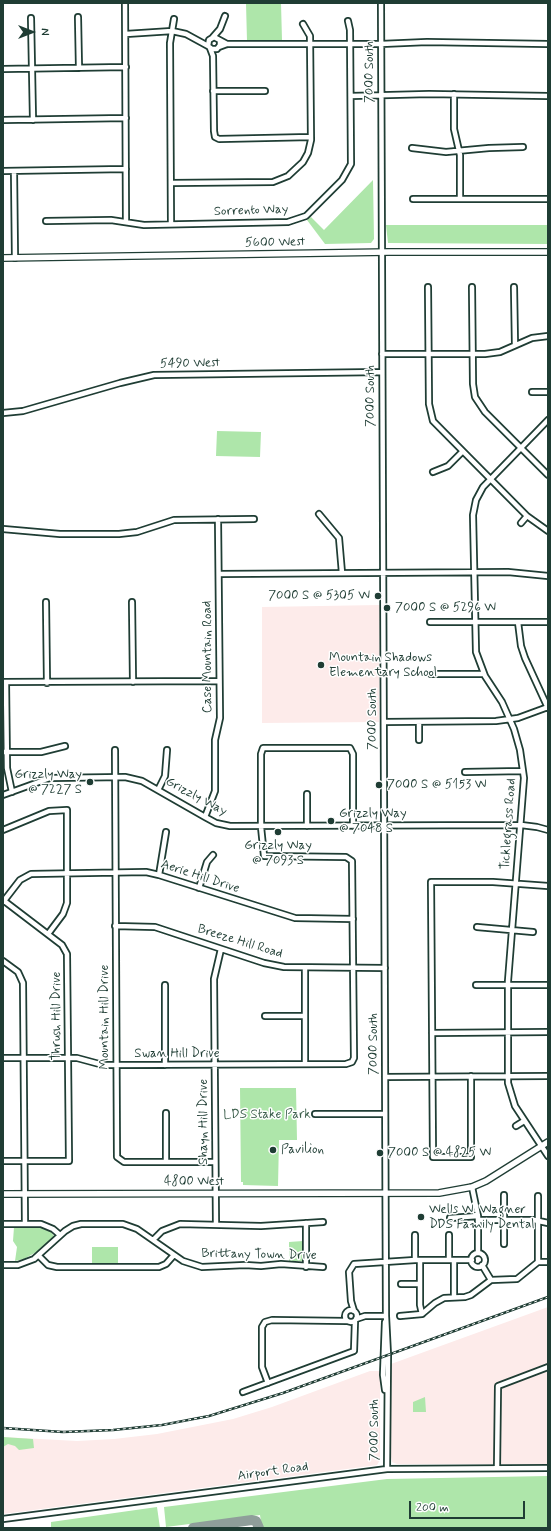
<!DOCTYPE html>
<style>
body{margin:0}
#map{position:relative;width:551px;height:1531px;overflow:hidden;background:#fff;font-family:Mynerve,sans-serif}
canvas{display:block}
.frame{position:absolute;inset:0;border:4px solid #1f3d34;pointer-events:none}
.north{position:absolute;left:12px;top:12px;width:40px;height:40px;-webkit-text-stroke:3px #fff;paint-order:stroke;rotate:90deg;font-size:11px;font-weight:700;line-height:16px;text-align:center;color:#1f3d34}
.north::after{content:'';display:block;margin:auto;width:14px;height:18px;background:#1f3d34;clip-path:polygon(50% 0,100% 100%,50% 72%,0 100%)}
.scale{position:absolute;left:409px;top:1501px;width:116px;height:18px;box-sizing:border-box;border:2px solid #1f3d34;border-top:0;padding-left:5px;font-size:12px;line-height:14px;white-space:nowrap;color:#1f3d34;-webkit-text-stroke:3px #fff;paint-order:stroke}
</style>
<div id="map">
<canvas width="551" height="1531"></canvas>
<div class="frame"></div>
<div class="north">N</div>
<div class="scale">200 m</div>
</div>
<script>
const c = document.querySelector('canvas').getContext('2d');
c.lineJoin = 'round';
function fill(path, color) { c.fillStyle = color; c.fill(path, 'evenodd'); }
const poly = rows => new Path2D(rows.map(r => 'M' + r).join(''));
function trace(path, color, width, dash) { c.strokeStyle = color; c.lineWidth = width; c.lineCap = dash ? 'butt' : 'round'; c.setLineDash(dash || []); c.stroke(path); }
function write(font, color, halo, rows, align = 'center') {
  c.font = font + ' Mynerve,sans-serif'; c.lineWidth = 3; c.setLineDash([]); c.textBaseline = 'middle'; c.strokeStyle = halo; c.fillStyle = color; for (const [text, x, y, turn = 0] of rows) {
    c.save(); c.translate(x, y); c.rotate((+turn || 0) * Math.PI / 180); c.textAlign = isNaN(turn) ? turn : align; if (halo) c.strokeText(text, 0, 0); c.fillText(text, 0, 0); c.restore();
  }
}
fill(poly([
 [380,605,379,722,262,723,262,607],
 [548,1307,548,1464,397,1464,392,1462,391,1457,391,1364],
 [370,1371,380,1371,380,1460,377,1465,3,1514,3,1437,77,1441,114,1439,157,1434,233,1419,272,1407]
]), '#fdebea');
fill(poly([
 [246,3,281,3,282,40,247,41],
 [373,180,374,239,371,243,325,244,307,220,311,217,324,230],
 [386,225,548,225,548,244,388,243],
 [217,431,261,432,260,457,216,456],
 [240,1088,296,1088,297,1140,279,1140,278,1186,243,1185,243,1182,241,1182],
 [14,1227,42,1228,51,1232,54,1236,38,1251,24,1259,15,1261,17,1247,13,1241],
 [303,1241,302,1261,289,1261,289,1242],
 [92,1247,118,1247,118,1263,92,1263],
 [425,1397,426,1412,413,1412,413,1402],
 [3,1437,33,1439,34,1448,19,1450,15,1446,8,1444,3,1447],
 [548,1476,548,1528,262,1528,260,1515,166,1527,164,1507,387,1479],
 [157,1507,160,1528,51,1528,51,1522]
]), '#aee6aa');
trace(poly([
 [193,1528,252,1520,256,1521,259,1528]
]), '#8f9e9a', 10);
const minor = poly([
 [381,3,386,1316,388,1355,387,1469],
 [125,4,126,222],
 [78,17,79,68],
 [31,18,33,120],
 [126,34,172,31,186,34,208,46],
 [213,37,220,29,225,16],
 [220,41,220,45,217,49,212,49,208,46,209,40,214,37,227,44],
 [219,47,227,44,381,44,427,42,548,44],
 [210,48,213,56,214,131,215,137,219,139,311,137],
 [3,69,126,67],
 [213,91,265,91],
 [454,94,454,129,460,155,460,199],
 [351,96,429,94,548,96],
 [3,120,126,118],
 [412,148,446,152,489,148,523,147],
 [3,171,126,169],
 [14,171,15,258],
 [171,183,273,182,288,176,303,162,308,153,311,140,310,36,303,24],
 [413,199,548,199],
 [46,221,111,220,144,225,288,222,306,216,342,180,351,164,350,30,348,21],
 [171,224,170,43,174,19],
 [428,287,429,404,433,421,527,516,548,531],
 [472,287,473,384,475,397,485,412,548,475],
 [514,287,515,345],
 [382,354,485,354,500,352,532,338,548,336],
 [532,392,548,392],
 [3,413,23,411,120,383,154,375,382,372],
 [548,420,483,487,476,500,473,515,476,652,485,676,502,702,514,729,520,750,524,778,508,981,508,1083,515,1106,548,1156],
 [433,472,448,466,462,452],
 [319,514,339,538,342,573],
 [521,523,527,516],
 [3,529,60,534,119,534,137,532,174,520,254,519],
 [219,574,508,572,548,576],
 [46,602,47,683],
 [132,602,133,682],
 [430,622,548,622],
 [518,622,521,646,525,658,548,708],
 [431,674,484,674],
 [3,682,219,681],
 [6,682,7,768,12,792],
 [384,722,496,721,518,718,548,707],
 [419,722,419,740],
 [115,750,117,1157,124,1162,215,1162],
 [3,752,41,752,65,746],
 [465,772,523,771],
 [158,790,165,776,167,750],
 [307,794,307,826],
 [3,795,50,778,125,777,142,781,205,817,216,823,230,826,521,825,537,827,548,830],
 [205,817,215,791,215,740,220,718,218,519],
 [3,830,49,811,67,810,67,903,63,914,48,934],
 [159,875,166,832],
 [199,888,207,862,213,855],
 [3,900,62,945,67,954,69,1161,3,1161],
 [3,902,20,880,31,874,146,872,159,875,295,918,353,919],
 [115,926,155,927,264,963,284,967,385,968],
 [477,927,533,932],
 [3,961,18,972,23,983,25,1224],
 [305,968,305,1064],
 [165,985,165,1065],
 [476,985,548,985],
 [265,1016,305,1016],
 [432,1033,548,1032],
 [3,1058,77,1058,103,1065,346,1064,352,1062,354,1058,352,861,346,857,264,856,261,827,261,754,263,748,350,748,353,754,353,826],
 [471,1076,471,1157,433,1157,431,882,493,882,548,886],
 [385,1077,548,1076],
 [166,1113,166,1162],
 [315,1114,385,1114],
 [516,1126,524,1121],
 [472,1187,478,1216,478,1253],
 [538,1196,538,1262],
 [450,1218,478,1216],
 [479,1220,534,1220,548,1223],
 [306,1223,306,1267],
 [3,1224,41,1224,53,1229,60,1235],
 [216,1224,214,979,221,949],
 [415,1235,415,1260],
 [153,1240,162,1231,180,1224,261,1226,323,1222],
 [504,1244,504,1195],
 '471 1260a7 7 0 1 1 14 0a7 7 0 1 1-14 0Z',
 [39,1256,48,1265,57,1267,159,1267,166,1264,174,1255],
 [420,1260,420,1305,422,1314],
 [449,1260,449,1235],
 [454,1260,454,1297],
 [3,1265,18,1265,34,1259,65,1231,73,1226,81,1224,123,1224,137,1229,183,1261,202,1267,245,1265,261,1266,281,1264,323,1267],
 [482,1265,491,1280],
 [401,1284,420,1284],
 '345 1316a6 6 0 1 1 12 0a6 6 0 1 1-12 0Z',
 [354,1311,351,1301,349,1272,354,1264,415,1260,472,1260],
 [400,1316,422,1314,435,1303,444,1298,465,1297,471,1295,491,1280,517,1279,538,1262,548,1262],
 [356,1319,365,1316,386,1316],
 [385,1322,383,1375,385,1390],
 [268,1383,262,1367,262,1327,265,1322,272,1320,347,1321],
 [243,1392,354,1351,355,1321],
 [497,1468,498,1386,548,1367],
 [3,1519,387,1469,548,1468]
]);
const major = poly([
 [3,258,389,252,548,252],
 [3,1194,439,1193,472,1187,486,1181,548,1142]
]);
trace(minor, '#1f3d34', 8);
trace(major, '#1f3d34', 8);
trace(minor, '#fff', 4.5);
trace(major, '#fff', 5.5);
const rail = poly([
 [3,1428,63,1432,113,1430,162,1425,209,1416,283,1393,548,1297]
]);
trace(rail, '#1f3d34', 2.5);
trace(rail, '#fff', 1, [3]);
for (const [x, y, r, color] of [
 [378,596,4,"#1f3d34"],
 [387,608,4,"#1f3d34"],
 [321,665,4,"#1f3d34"],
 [90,782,4,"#1f3d34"],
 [379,785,4,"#1f3d34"],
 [331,821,4,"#1f3d34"],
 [278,832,4,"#1f3d34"],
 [273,1150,4,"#1f3d34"],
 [380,1153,4,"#1f3d34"],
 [421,1217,4,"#1f3d34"]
]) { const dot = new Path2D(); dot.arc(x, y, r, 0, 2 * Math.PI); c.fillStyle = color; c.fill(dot); trace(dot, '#fff', 1.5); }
write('13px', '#1f3d34', '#fff', [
 ["7000 South",370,72,-90],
 ["Sorrento Way",251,211,-2],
 ["5600 West",275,243,-1],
 ["5490 West",190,364,-1],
 ["7000 South",371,396,-90],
 ["Case Mountain Road",208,657,-90],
 ["7000 South",373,719,-90],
 ["Grizzly Way",196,797,28],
 ["Ticklegrass Road",509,824,-86],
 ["Aerie Hill Drive",200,877,18],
 ["Breeze Hill Road",240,942,17],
 ["Thrush Hill Drive",57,1016,-90],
 ["Mountain Hill Drive",105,1017,-90],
 ["7000 South",374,1044,-90],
 ["Swan Hill Drive",177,1054],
 ["Shayn Hill Drive",204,1122,-90],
 ["4800 West",194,1182],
 ["Brittany Town Drive",259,1255,1],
 ["7000 South",375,1430,-90],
 ["Airport Road",273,1472,-8]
]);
write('13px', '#1f3d34', '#fff', [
 ["7000 S @ 5305 W",370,596,"right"],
 ["7000 S @ 5296 W",395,608],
 ["Mountain Shadows",329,658],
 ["Elementary School",329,673],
 ["Grizzly Way",82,775,"right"],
 ["@ 7227 S",82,790,"right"],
 ["7000 S @ 5153 W",387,785],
 ["Grizzly Way",339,814],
 ["@ 7048 S",339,829],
 ["Grizzly Way",278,846,"center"],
 ["@ 7093 S",278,861,"center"],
 ["Pavilion",281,1150],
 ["7000 S @ 4825 W",388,1153],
 ["Wells W. Wagner",429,1210],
 ["DDS Family Dental",429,1225]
], 'left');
write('13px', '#3c5f4c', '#fff', [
 ["LDS Stake Park",267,1115]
]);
</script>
